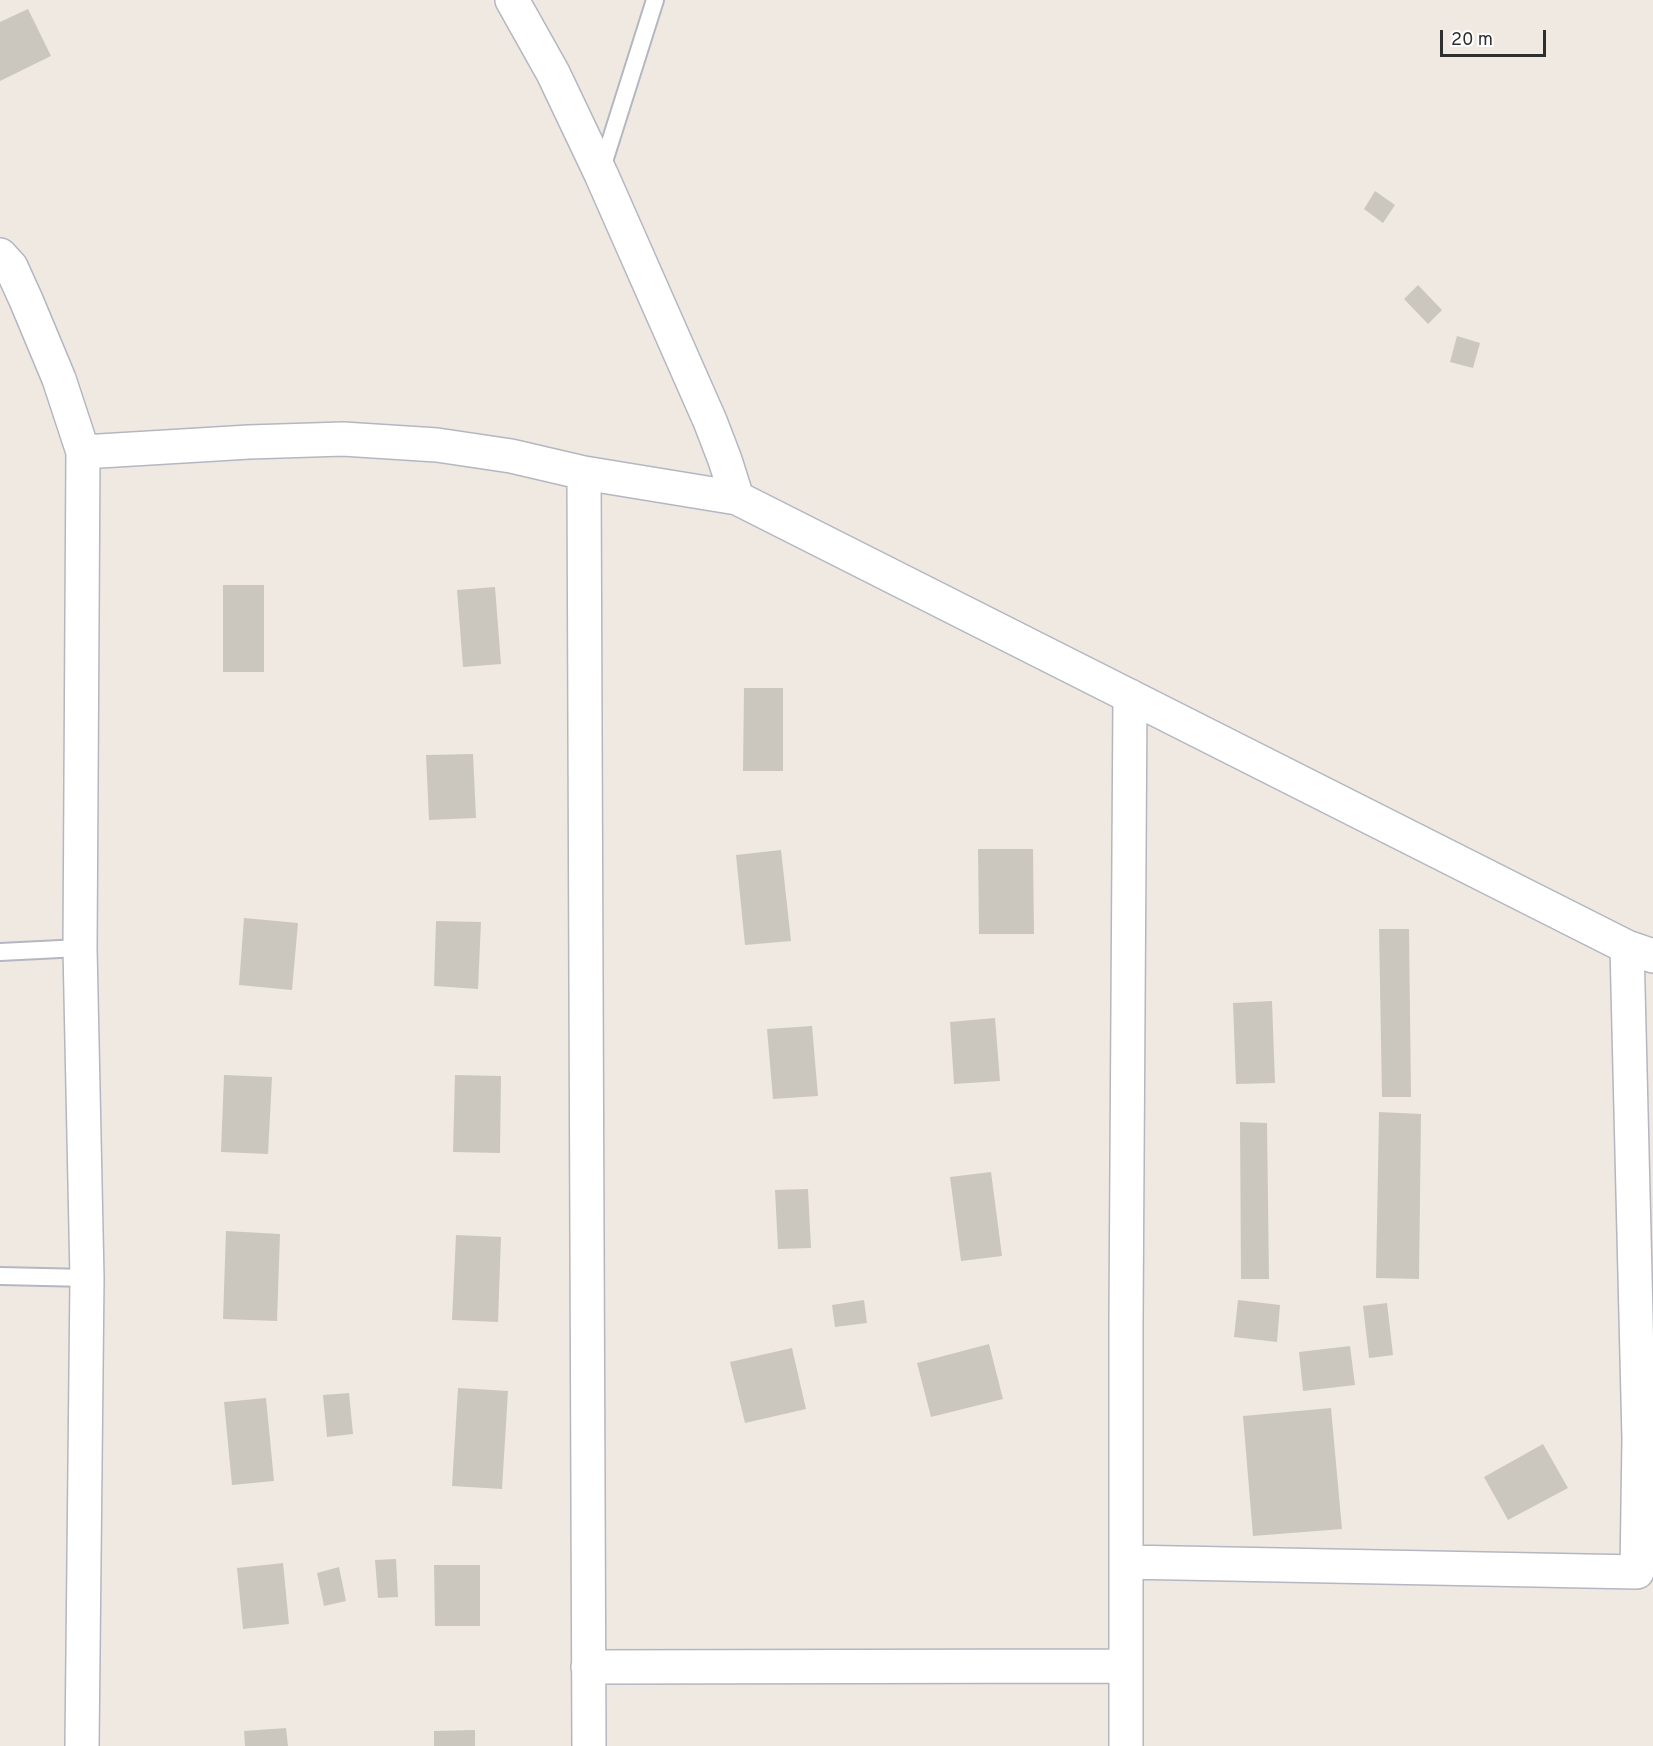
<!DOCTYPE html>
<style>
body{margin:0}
#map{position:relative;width:1653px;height:1746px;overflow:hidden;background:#efe9e1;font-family:Overpass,sans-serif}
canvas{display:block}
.scale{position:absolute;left:1440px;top:30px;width:106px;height:27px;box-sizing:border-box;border:3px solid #2e2e2e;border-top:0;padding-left:8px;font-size:18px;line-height:21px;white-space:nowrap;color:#2e2e2e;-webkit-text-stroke:4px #fff;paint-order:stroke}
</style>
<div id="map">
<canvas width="1653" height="1746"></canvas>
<div class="scale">20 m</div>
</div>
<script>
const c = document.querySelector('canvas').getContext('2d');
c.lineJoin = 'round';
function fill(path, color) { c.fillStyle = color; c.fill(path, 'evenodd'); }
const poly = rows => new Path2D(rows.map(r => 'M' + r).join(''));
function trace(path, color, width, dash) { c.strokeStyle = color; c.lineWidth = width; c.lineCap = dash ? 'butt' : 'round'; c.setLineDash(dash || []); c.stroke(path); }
fill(poly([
 [28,9,51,56,0,81,0,22],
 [1375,191,1395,205,1383,223,1364,209],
 [1418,285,1442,310,1428,324,1404,299],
 [1457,336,1480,343,1473,368,1450,362],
 [223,585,264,585,264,672,223,672],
 [495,587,501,664,463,667,457,590],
 [744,688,783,688,783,771,743,771],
 [473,754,476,818,429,820,426,755],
 [978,849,1033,849,1034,934,979,934],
 [781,850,791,941,745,945,736,855],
 [244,918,298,923,292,990,239,985],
 [436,921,481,922,478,989,434,986],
 [1379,929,1409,929,1411,1097,1382,1097],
 [1272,1001,1275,1083,1236,1084,1233,1003],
 [995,1018,1000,1081,954,1084,950,1022],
 [812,1026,818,1096,773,1099,767,1029],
 [224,1075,272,1077,268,1154,221,1152],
 [455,1075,501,1076,500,1153,453,1152],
 [1379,1112,1421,1114,1419,1279,1376,1278],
 [1240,1122,1267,1123,1269,1279,1241,1279],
 [991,1172,1002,1256,961,1261,950,1177],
 [808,1189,811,1248,778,1249,775,1190],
 [226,1231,280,1234,277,1321,223,1319],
 [456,1235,501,1237,498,1322,452,1320],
 [864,1300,867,1323,835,1327,832,1305],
 [1238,1300,1280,1305,1277,1342,1234,1337],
 [1387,1303,1393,1355,1369,1358,1363,1306],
 [989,1344,1003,1399,931,1417,917,1363],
 [1350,1346,1355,1385,1303,1391,1299,1352],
 [792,1348,806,1409,745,1423,730,1362],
 [458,1388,508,1391,502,1489,452,1486],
 [349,1393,353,1434,327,1437,323,1395],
 [266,1398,274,1481,232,1485,224,1402],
 [1331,1408,1342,1529,1253,1536,1243,1416],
 [1543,1444,1568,1488,1508,1520,1484,1477],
 [396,1559,398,1597,378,1598,375,1560],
 [283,1563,289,1624,243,1629,237,1568],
 [434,1565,480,1565,480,1626,435,1626],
 [339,1567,346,1601,324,1606,317,1573],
 [286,1728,288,1746,245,1746,244,1731],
 [475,1730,475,1746,434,1746,434,1731]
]), '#cbc7bf');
const service = poly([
 [601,171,655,0],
 [0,952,80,948],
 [0,1276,87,1278]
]);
const minor = poly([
 [512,0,553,73,601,174,710,421,725,460,737,498,1627,947,1653,956],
 [0,255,11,267,26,300,59,379,83,452,80,948,87,1278,82,1746],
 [83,452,249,442,343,439,437,445,511,456,584,473,737,498],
 [584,473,589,1746],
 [1126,1562,1637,1572,1639,1439,1627,947],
 [588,1667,1125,1666],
 [1126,1746,1126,1318,1130,696]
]);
trace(service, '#b4b7c1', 20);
trace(minor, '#b4b7c1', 36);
trace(service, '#fff', 16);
trace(minor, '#fff', 33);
</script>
